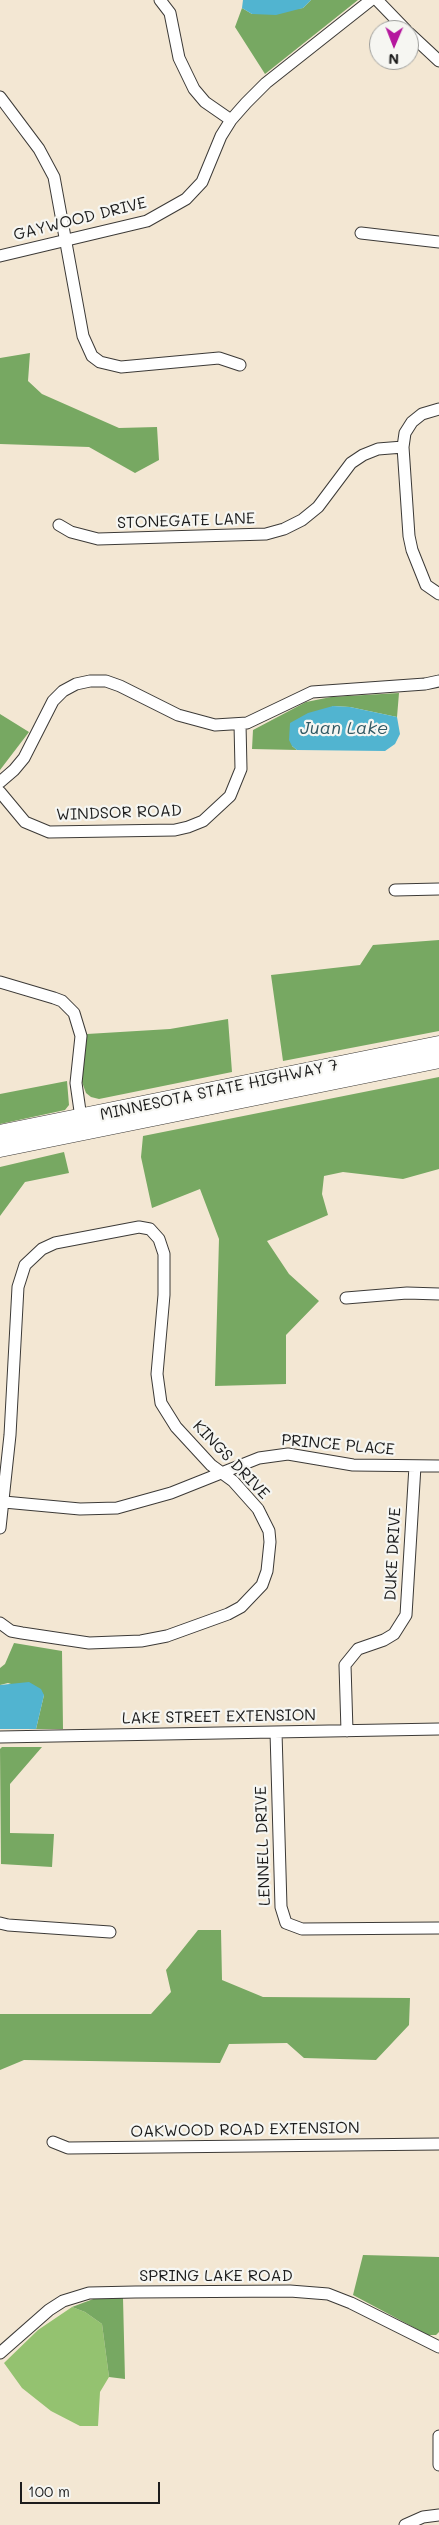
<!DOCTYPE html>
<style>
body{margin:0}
#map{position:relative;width:439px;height:2525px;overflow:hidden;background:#f3e7d3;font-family:Mali,sans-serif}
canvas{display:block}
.north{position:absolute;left:369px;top:20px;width:50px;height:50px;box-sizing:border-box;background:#f6f6f2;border:1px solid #9f9f9c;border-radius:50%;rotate:181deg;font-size:14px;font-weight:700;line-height:20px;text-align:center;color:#1c1c1c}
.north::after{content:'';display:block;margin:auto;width:18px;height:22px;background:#b5179e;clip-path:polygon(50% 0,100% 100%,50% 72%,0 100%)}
.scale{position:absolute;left:20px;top:2482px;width:140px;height:22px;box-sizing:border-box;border:2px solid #1c1c1c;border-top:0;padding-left:6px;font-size:15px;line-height:18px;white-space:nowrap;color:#1c1c1c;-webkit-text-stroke:4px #f6f6f2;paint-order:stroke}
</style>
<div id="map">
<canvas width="439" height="2525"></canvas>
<div class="north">N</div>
<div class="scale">100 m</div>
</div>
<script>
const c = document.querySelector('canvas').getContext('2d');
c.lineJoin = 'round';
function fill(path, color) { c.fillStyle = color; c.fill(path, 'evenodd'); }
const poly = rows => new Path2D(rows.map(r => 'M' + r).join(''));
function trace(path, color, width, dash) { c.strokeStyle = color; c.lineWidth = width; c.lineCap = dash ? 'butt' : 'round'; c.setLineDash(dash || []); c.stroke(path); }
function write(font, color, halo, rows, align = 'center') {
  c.font = font + ' Mali,sans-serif'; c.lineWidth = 4.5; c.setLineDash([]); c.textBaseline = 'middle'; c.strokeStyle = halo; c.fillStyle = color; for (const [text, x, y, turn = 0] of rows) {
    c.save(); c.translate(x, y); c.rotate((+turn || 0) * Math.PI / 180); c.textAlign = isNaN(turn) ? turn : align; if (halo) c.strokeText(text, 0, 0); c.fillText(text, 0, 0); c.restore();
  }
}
fill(poly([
 [72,2307,85,2312,102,2324,109,2377,100,2392,98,2426,80,2426,51,2411,22,2388,4,2363,38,2330]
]), '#94c270');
fill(poly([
 [311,0,358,0,265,74,235,27,242,8,252,14,303,8],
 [30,353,28,381,42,394,119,428,157,427,159,460,135,473,89,447,0,444,0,358],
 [399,693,397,717,350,707,333,706,292,746,297,750,252,749,253,730,306,702,331,697],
 [0,714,29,732,0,770],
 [439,940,439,1031,283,1061,271,975,360,965,373,945],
 [228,1019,232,1072,99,1099,91,1097,86,1093,82,1082,87,1034,170,1029],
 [439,1077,439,1169,403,1179,343,1172,324,1176,322,1194,328,1215,267,1241,289,1274,319,1301,286,1335,286,1384,215,1386,219,1239,200,1189,152,1208,141,1157,143,1136],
 [67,1081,69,1105,65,1110,0,1124,0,1094],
 [64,1152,69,1173,25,1182,0,1216,0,1167],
 [14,1643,62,1651,63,1729,36,1729,44,1695,8,1683,0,1685,0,1668,5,1664],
 [2,1747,42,1747,10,1784,10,1833,54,1834,52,1867,1,1864,0,1749],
 [198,1930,221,1930,222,1980,263,1997,410,1998,409,2025,376,2060,304,2058,287,2043,229,2044,220,2063,24,2060,0,2070,0,2014,151,2014,171,1992,166,1970],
 [363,2255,439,2257,439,2332,436,2335,428,2335,353,2295],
 [96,2298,123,2298,125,2379,109,2377,102,2324,85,2312,72,2307]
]), '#77a862');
fill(poly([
 [243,0,311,0,303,8,276,15,252,14,242,8],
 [333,706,350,707,397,717,400,734,395,744,385,751,297,750,292,746,289,740,290,723,308,713],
 [29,1682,41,1689,44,1695,36,1729,0,1729,0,1685]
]), '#51b4d0');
const street = poly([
 [160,0,170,13,179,58,194,89,205,102,231,120],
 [377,0,406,30],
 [409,33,439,61],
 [0,97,39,149,54,177,83,336,92,356,100,362,121,367,219,358,240,365],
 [361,233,439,242],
 [0,256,147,221,186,199,202,182,221,136,231,120,246,103,266,83,371,0],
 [439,409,422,414,412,422,405,433,403,447,409,536,412,550,426,585,439,594],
 [59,525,71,532,98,539,266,534,284,529,302,520,318,507,351,463,363,455,378,449,403,447],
 [0,782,14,770,24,758,53,701,63,691,76,684,90,681,106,681,120,686,178,715,215,725,247,723,312,692,425,684,439,681],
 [0,792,25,822,49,832,175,830,188,827,203,821,230,796,241,769,240,724],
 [395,890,439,889],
 [0,982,54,998,62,1001,74,1013,81,1036,76,1083,81,1118],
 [346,1298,407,1293,439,1294],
 [4,1502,80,1509,117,1508,171,1493,259,1458,288,1454,353,1465,439,1466],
 [0,1528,10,1435,18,1287,25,1265,42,1249,55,1243,139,1227,150,1229,159,1239,164,1254,164,1295,157,1374,161,1403,176,1427,211,1465,233,1481,258,1509,269,1531,270,1542,267,1571,262,1585,241,1607,228,1614,167,1636,141,1641,89,1643,22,1633,11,1631,0,1623],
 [347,1731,345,1665,358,1649,384,1640,394,1634,406,1615,415,1466],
 [276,1732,281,1907,286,1923,302,1929,439,1928],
 [0,1737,439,1729],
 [0,1923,8,1925,110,1932],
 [53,2142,68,2148,439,2144],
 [0,2353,49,2310,63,2301,89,2293,135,2292,290,2291,328,2294,351,2303,439,2347],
 [439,2465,439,2436],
 [405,2525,423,2517,439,2515]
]);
const primary = poly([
 [0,1134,439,1045],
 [0,1148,439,1059]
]);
trace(street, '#3c3a37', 13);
trace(primary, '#3c3a37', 19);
trace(street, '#fff', 11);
trace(primary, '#fff', 18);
write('16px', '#1c1c1c', '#f6f6f2', [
 ["GAYWOOD DRIVE",80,219,-14],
 ["STONEGATE LANE",186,521,-2],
 ["WINDSOR ROAD",119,813,-2],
 ["MINNESOTA STATE HIGHWAY 7",219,1090,-12],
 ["PRINCE PLACE",338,1445,5],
 ["KINGS DRIVE",231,1460,46],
 ["DUKE DRIVE",393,1554,-87],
 ["LAKE STREET EXTENSION",219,1717,-1],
 ["LENNELL DRIVE",263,1846,-92],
 ["OAKWOOD ROAD EXTENSION",245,2130,-1],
 ["SPRING LAKE ROAD",216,2276]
]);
write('italic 18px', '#315964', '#f6f6f2', [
 ["Juan Lake",344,728]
]);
</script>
